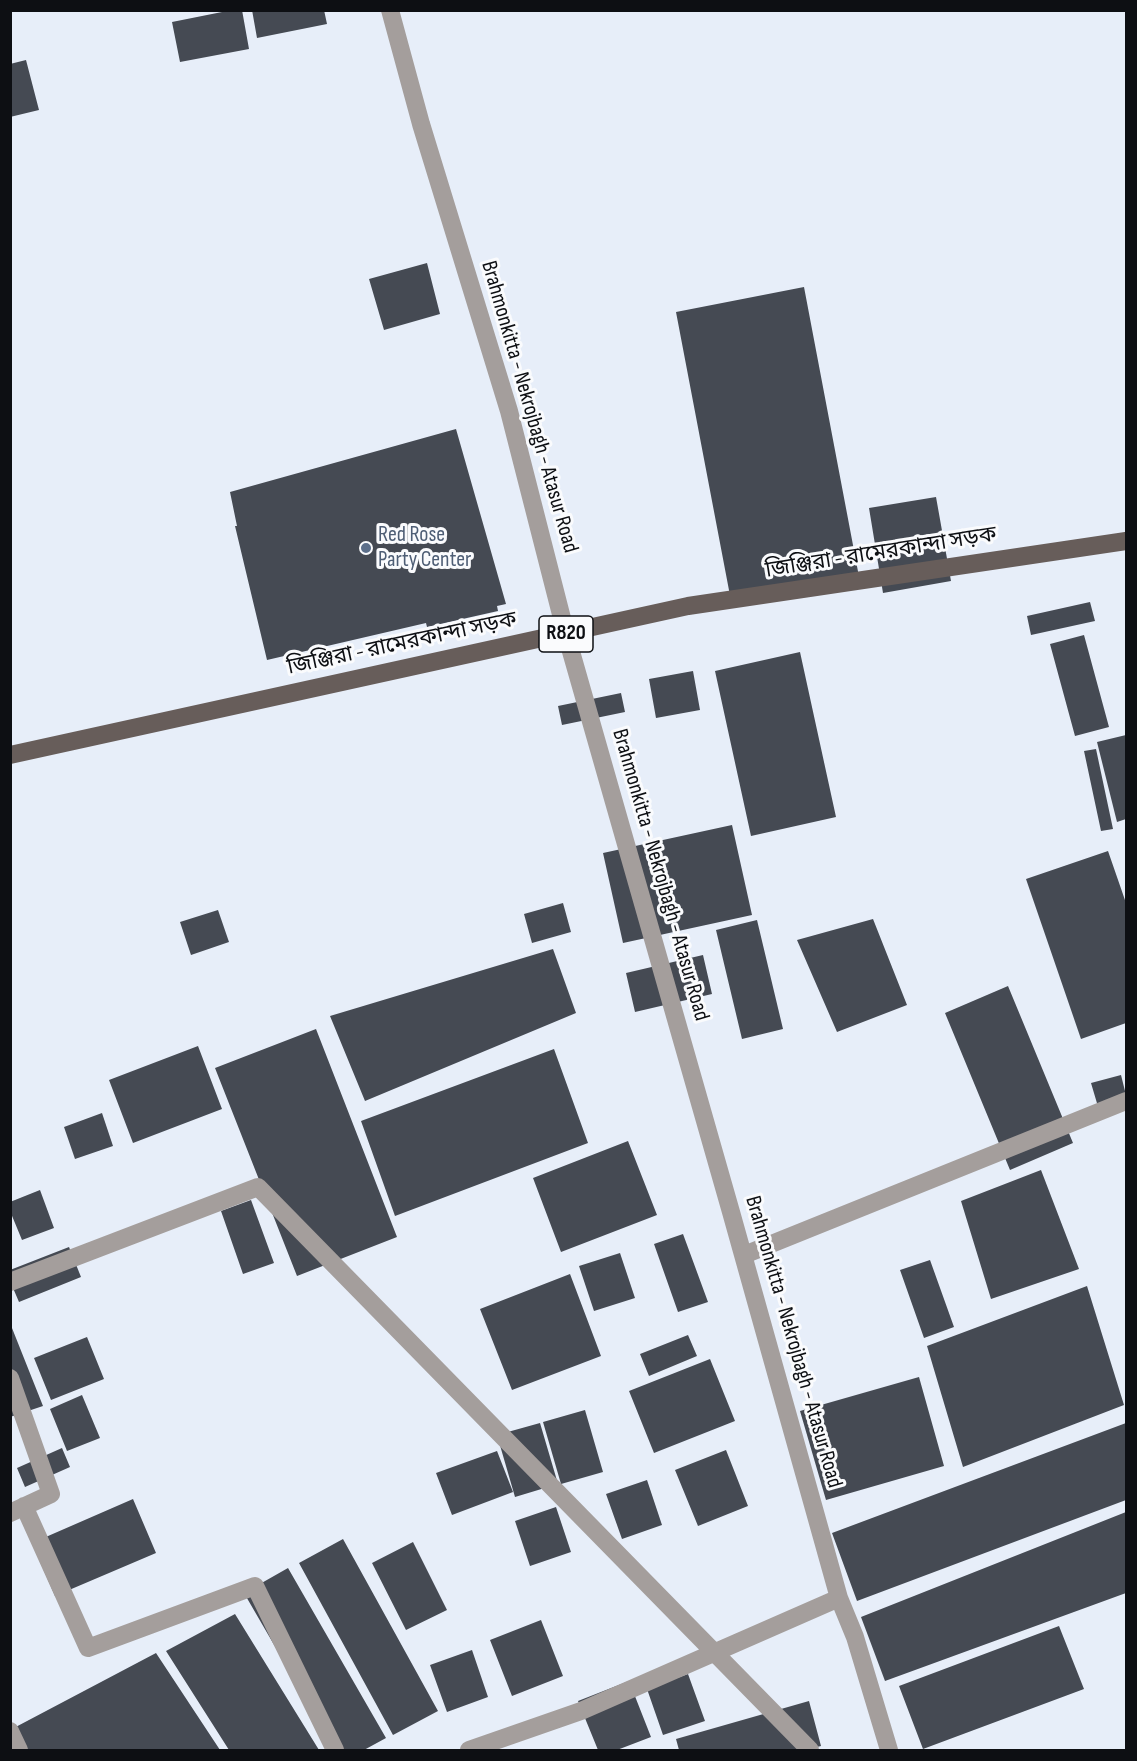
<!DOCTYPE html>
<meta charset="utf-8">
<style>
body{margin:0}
#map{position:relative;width:1137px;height:1761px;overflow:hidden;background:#e7eef9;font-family:"Sofia Sans Condensed",sans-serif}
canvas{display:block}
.frame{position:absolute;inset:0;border:12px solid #0d0f13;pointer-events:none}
</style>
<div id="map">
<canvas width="1137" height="1761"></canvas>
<div class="frame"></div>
</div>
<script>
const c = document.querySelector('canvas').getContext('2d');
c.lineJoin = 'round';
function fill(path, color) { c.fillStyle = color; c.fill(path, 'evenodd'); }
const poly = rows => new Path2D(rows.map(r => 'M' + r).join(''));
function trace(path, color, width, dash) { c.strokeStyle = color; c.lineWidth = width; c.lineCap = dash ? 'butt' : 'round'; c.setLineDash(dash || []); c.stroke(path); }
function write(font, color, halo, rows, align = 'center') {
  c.font = font + ' "Sofia Sans Condensed","Noto Sans Bengali",sans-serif'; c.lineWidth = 6; c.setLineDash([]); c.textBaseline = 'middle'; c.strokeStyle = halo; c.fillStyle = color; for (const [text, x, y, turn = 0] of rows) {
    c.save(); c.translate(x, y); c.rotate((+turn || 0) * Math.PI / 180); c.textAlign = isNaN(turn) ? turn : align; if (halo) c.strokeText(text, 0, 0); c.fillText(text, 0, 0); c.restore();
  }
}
fill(poly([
 [232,10,242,10,249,49,180,62,172,22],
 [252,10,324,10,327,24,257,38],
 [26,60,39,110,10,117,10,64],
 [427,263,440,314,384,330,369,279],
 [804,287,860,582,732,606,676,312],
 [456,429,506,604,497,606,498,611,427,627,426,623,267,660,235,526,237,526,230,492],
 [936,497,951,581,883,593,869,508],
 [1090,602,1095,621,1031,635,1027,616],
 [1084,635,1109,727,1075,736,1050,644],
 [800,652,836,817,751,836,715,671],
 [693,671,700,710,656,718,649,679],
 [621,693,625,712,562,725,558,706],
 [1126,735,1126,819,1117,822,1097,742],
 [1096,749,1113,829,1101,831,1084,751],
 [732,825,752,915,623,943,603,853],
 [1108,851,1126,903,1126,1023,1081,1039,1026,879],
 [563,903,571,932,532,943,524,914],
 [218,910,229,942,191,955,180,922],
 [873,919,907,1005,837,1032,797,940],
 [757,920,783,1029,742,1039,716,930],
 [553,949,576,1013,365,1101,330,1016],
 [703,955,712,994,635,1012,626,973],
 [1008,986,1073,1143,1010,1170,945,1013],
 [316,1029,397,1237,297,1276,215,1068],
 [198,1046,222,1109,133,1143,109,1080],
 [554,1049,588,1143,395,1216,361,1121],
 [1121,1075,1126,1095,1099,1110,1091,1083],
 [102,1113,113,1146,75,1159,64,1127],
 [628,1141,657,1215,561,1252,533,1178],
 [1041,1170,1079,1269,991,1299,961,1201],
 [40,1190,54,1228,22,1240,10,1211,10,1202],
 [251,1200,274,1263,243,1274,221,1211],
 [683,1234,708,1302,678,1312,654,1244],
 [69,1247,81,1277,19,1302,10,1281,10,1270],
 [620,1253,635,1298,594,1311,579,1266],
 [930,1260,954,1327,924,1338,900,1270],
 [570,1274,601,1356,512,1390,480,1309],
 [1087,1286,1124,1405,963,1467,927,1346],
 [10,1323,43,1406,10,1417],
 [688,1335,697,1356,649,1376,640,1354],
 [87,1337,104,1379,51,1400,34,1358],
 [710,1359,735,1421,654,1453,629,1391],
 [919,1377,944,1466,826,1500,800,1411],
 [82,1395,100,1438,67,1451,50,1409],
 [585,1410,603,1472,561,1484,543,1422],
 [540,1423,558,1484,515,1497,497,1435],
 [1126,1423,1126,1500,857,1601,832,1533],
 [62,1448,70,1467,25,1487,17,1468],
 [726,1450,748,1506,698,1526,675,1470],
 [497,1451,513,1492,452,1515,436,1473],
 [647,1480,662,1525,622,1539,606,1494],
 [133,1499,156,1553,55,1596,32,1543],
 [556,1507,571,1552,530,1566,515,1521],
 [1126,1512,1126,1593,885,1681,861,1617],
 [343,1539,438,1711,393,1735,299,1563],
 [413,1542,447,1610,406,1630,372,1563],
 [288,1568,386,1738,364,1750,335,1750,244,1593],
 [235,1614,319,1750,229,1750,166,1651],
 [541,1620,563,1676,512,1696,490,1640],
 [1059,1626,1084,1689,923,1749,899,1686],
 [472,1650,488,1697,447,1712,430,1665],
 [156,1653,220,1750,10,1750,10,1730],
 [688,1674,705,1721,663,1735,647,1689],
 [629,1681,651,1737,617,1750,598,1750,578,1701],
 [809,1701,821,1746,805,1750,679,1750,676,1739]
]), '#454a53');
trace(poly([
 [390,10,421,124,509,411,566,634,731,1212,839,1598,855,1637,889,1750],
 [744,1255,1126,1101],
 [10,1282,258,1187,810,1750],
 [10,1378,51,1494,10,1513],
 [24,1506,88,1648,255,1586,335,1750],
 [10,1731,19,1750],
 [469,1750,581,1711,839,1598]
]), '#a49e9c', 18);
trace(poly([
 [10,755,688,606,1126,541]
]), '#675d5a', 18);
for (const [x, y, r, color] of [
 [366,548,6,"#5c6f8a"]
]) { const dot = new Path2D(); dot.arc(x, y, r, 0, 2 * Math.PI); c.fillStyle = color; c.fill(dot); trace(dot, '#fafbfd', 2); }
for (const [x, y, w] of [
 [566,634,54]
]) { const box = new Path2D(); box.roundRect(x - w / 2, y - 18, w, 36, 4.5); c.fillStyle = '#fafbfd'; c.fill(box); trace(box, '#0d0f13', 1.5); }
write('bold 21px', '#0d0f13', null, [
 ["R820",566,634]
]);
write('22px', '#0d0f13', '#fafbfd', [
 ["Brahmonkitta - Nekrojbagh - Atasur Road",529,407,74],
 ["জিঞ্জিরা - রামেরকান্দা সড়ক",881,553,-9],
 ["জিঞ্জিরা - রামেরকান্দা সড়ক",402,644,-12],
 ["Brahmonkitta - Nekrojbagh - Atasur Road",660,875,74],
 ["Brahmonkitta - Nekrojbagh - Atasur Road",793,1342,74]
]);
write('22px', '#4e5e75', '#fafbfd', [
 ["Red Rose",378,535],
 ["Party Center",378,560]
], 'left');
</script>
